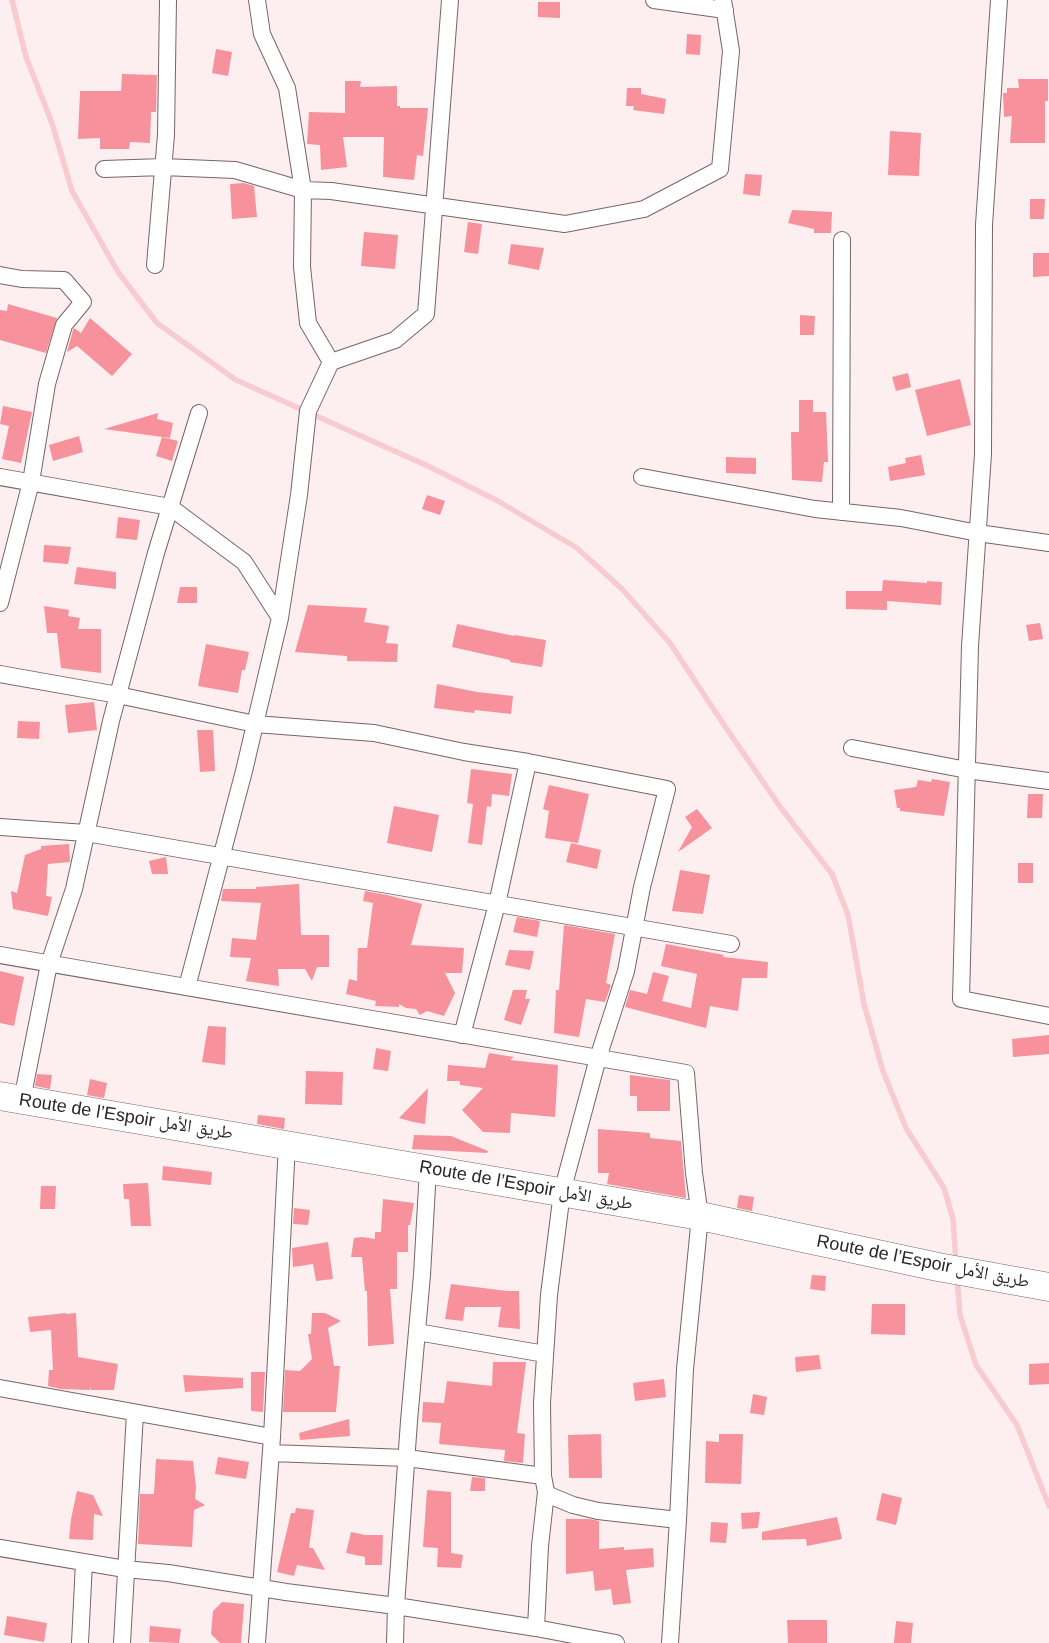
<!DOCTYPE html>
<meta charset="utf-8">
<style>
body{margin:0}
canvas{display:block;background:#fdeff0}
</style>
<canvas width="1049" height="1643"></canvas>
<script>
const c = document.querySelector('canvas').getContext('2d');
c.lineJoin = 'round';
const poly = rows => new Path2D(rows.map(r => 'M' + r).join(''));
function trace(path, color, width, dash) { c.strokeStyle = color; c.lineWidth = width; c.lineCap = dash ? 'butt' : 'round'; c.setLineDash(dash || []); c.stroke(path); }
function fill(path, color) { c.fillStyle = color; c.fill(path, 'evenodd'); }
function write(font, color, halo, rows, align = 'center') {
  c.font = font + ' Helvetica,"Noto Naskh Arabic",sans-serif'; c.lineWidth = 4; c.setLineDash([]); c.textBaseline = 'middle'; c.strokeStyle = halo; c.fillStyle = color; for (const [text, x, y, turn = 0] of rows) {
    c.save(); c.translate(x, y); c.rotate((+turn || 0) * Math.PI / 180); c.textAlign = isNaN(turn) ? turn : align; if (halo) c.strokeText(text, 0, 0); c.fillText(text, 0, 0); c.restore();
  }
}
trace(poly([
 [12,0,26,57,52,123,72,191,118,272,157,323,236,380,428,466,498,501,577,548,622,589,670,643,724,725,781,808,832,874,848,915,864,1004,883,1071,906,1128,944,1188,953,1219,956,1262],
 [957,1278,960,1315,976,1365,1017,1425,1049,1506]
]), '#f7cbcf', 5.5);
fill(poly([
 [538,2,560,2,560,18,538,17],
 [687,34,701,35,700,55,686,54],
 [216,49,232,52,228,76,212,73],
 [122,74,157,75,156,112,151,112,150,143,130,142,129,149,100,149,100,138,78,139,80,91,121,91],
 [1018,79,1048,79,1048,101,1045,101,1045,143,1010,143,1012,116,1004,117,1003,93,1007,93,1007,88,1019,88],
 [345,81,361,81,360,87,397,86,397,106,400,106,400,108,428,108,423,156,417,155,414,180,383,177,384,137,343,137,347,167,321,170,320,145,307,144,309,112,345,113],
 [627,88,641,88,641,94,666,99,664,114,633,110,634,106,626,106],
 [890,131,921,133,919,176,888,175],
 [745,174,762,175,760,196,743,194],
 [244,183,254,186,257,217,232,219,230,184],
 [1030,199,1045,199,1044,219,1030,219],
 [792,210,832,212,831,233,814,233,814,229,788,223],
 [468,222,482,224,478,254,464,252],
 [364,232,398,235,395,269,361,266],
 [511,244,544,248,539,270,508,264],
 [1033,253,1049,253,1049,276,1033,277],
 [8,304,57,318,46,353,0,340,0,310,7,311],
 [800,315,815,316,814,335,800,335],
 [90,318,132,354,112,376,77,346,67,352,73,330,74,328,81,333],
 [908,373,911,387,896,391,892,377],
 [960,379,971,425,927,436,915,390],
 [799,400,813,400,813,412,826,412,828,462,824,462,822,482,792,480,791,432,799,432],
 [3,406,32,412,21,463,2,459,9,426,0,424],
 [158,413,157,419,173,423,170,438,104,429],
 [79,436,83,452,53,461,49,445],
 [162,437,178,441,172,461,156,456],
 [921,455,925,475,890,481,888,467,906,463,905,458],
 [726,457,756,458,756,474,726,473],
 [427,495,445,501,440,515,422,509],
 [118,517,140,520,137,540,116,538],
 [44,545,71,547,68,564,43,562],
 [77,567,116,572,116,589,74,584],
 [883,580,927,583,927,581,942,582,941,605,887,601,887,610,846,609,846,591,882,591],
 [180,587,197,587,197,603,177,603],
 [308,605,367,608,364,622,389,626,386,643,398,644,397,662,347,661,347,656,295,652],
 [44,606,69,610,68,616,80,618,78,629,101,629,101,673,61,668,57,633,47,633],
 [1040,623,1043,639,1029,641,1026,625],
 [457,624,514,636,514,635,546,640,542,667,510,662,510,660,452,647],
 [206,644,249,652,245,670,242,670,238,693,198,686],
 [437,684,477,692,513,696,511,714,475,710,474,713,434,708],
 [94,702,97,730,68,733,65,705],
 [18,721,40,722,39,739,17,738],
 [197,730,213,730,215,771,200,772],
 [471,769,512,774,509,796,492,794,491,807,487,806,482,845,468,843,473,804,467,803],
 [932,779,950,782,944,816,900,811,900,808,897,808,894,790,916,787,918,780,931,782],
 [549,785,589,794,578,843,545,838,549,811,543,809],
 [1028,794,1043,794,1042,818,1027,818],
 [394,806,439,815,432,852,387,843],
 [697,809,712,828,678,852,692,827,685,817],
 [571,843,601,850,597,869,566,862],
 [69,844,70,862,48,864,46,896,52,897,48,916,13,909,11,891,17,893,25,855,41,849,41,846],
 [166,857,168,874,152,874,149,861],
 [1018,863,1033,863,1033,883,1018,883],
 [680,870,710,875,703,914,672,911],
 [299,884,301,935,329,935,329,967,317,967,312,981,305,969,278,969,279,986,246,981,251,958,230,957,232,938,256,940,261,903,221,901,223,889,256,889,256,887],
 [365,891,387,895,422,904,411,945,464,948,462,973,445,973,455,993,444,1016,427,1011,420,1015,416,1009,406,1008,399,1004,399,1007,375,1006,376,1001,346,994,349,979,357,981,358,948,367,948,373,903,363,901],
 [517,917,540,921,537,937,513,932],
 [564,925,615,934,606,983,611,985,605,1002,586,999,579,1037,554,1033,556,990,559,990],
 [666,944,724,955,723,957,768,962,767,978,742,978,738,1011,710,1006,706,1028,625,1007,630,990,647,994,653,972,669,976,662,1001,691,1008,697,974,661,966],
 [509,950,534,951,530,970,505,965],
 [0,971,24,977,14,1026,0,1023],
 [513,990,527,990,525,999,530,999,521,1025,504,1020],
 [208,1026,226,1027,225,1065,202,1062],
 [1049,1035,1049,1054,1013,1057,1012,1039],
 [376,1048,391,1051,388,1071,373,1069],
 [489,1053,514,1057,510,1060,558,1065,555,1117,511,1113,510,1133,483,1132,462,1110,483,1088,460,1085,460,1081,447,1081,448,1065,485,1068],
 [306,1071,343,1072,342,1105,305,1104],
 [37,1074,52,1075,50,1089,35,1086],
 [630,1075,670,1080,670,1111,637,1111,637,1096,630,1096],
 [90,1079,107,1083,104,1098,87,1095],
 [428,1088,425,1124,413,1122,399,1118],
 [258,1115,285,1118,284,1129,257,1124],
 [598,1129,650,1133,650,1138,681,1141,686,1198,607,1184,609,1173,598,1173],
 [414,1135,451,1136,488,1151,487,1153,412,1149],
 [163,1166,212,1172,211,1185,162,1180],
 [148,1183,151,1226,131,1226,129,1199,124,1199,123,1184],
 [41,1186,56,1186,55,1209,40,1209],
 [739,1195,754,1197,752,1211,737,1208],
 [383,1199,414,1203,410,1225,408,1225,408,1252,397,1252,397,1289,390,1289,394,1344,368,1346,367,1291,365,1291,362,1257,351,1257,354,1238,362,1237,375,1239,375,1232,381,1232],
 [294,1208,310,1210,308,1225,293,1224],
 [328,1242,333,1279,316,1281,313,1264,293,1267,292,1248],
 [812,1275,826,1276,825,1291,810,1289],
 [451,1284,507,1291,519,1291,520,1329,498,1327,501,1307,465,1307,463,1321,445,1319],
 [872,1304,905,1304,905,1335,871,1334],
 [66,1313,66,1314,76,1313,78,1357,118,1364,114,1390,91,1390,91,1387,90,1390,61,1389,48,1386,49,1370,53,1370,51,1330,30,1332,28,1317],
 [312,1313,325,1313,341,1321,328,1328,334,1366,340,1366,336,1412,283,1412,285,1370,300,1371,312,1359,308,1334,311,1334],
 [819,1355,821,1369,796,1372,795,1357],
 [493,1362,526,1362,517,1433,525,1434,523,1463,504,1461,505,1450,439,1444,441,1423,422,1422,423,1402,444,1403,447,1381,492,1386],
 [1049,1363,1049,1384,1029,1385,1029,1364],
 [251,1372,265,1372,263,1412,251,1411],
 [183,1375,243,1378,243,1388,185,1392],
 [664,1379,666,1397,635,1401,633,1383],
 [753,1394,767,1397,764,1415,750,1413],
 [349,1419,350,1436,300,1440,299,1433],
 [601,1434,602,1478,569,1478,568,1435],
 [719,1434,743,1434,741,1484,705,1483,706,1441,719,1442],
 [218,1457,249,1462,246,1479,215,1474],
 [156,1459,193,1461,196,1487,195,1499,205,1505,194,1510,192,1547,138,1544,140,1494,154,1494],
 [472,1477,485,1478,485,1491,470,1491],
 [427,1490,451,1492,451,1553,463,1555,461,1568,437,1567,438,1548,423,1547],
 [77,1491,93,1495,103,1516,94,1514,93,1540,69,1539,71,1519],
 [882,1493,902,1498,896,1525,876,1520],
 [296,1508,314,1510,309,1548,313,1548,325,1570,297,1565,294,1576,277,1572,291,1513,295,1513],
 [760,1512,758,1528,742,1529,741,1513],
 [837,1517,842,1539,807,1546,806,1539,762,1540,762,1532],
 [566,1519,590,1519,599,1521,599,1549,624,1547,624,1550,653,1548,654,1567,626,1570,631,1603,613,1605,611,1589,595,1591,593,1571,566,1574],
 [711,1522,728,1523,726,1543,710,1542],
 [351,1532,365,1535,383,1535,382,1565,365,1565,365,1557,346,1553],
 [222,1602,244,1604,241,1643,220,1643,211,1634,213,1611],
 [7,1616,47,1623,44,1642,4,1635],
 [787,1620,827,1620,827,1643,788,1643],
 [896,1621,913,1623,911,1643,894,1643],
 [150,1626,181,1629,179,1643,149,1642]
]), '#f7919c');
const minor = poly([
 [257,0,262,34,287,88,303,190,302,267,308,323,331,362],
 [654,0,725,10],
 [999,0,984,225,983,454,970,646,961,999,1049,1016],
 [104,169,163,167,235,170,303,190,331,191,565,224,644,209,720,169,731,51,723,0],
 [155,265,166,135,168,0],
 [0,275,22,279,64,280,83,302,64,325,47,384,31,482,0,603],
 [0,477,170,507,244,562,280,618],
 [642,477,815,509,901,518,978,533,1049,543],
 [841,512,842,240],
 [0,674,118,695,255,724,374,733,464,752,528,762,667,789,642,887,626,971,598,1058,562,1192,549,1295,542,1403,543,1476,546,1492,551,1496,573,1505,598,1511,678,1520],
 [852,748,967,770,1049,781],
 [0,827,86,833,731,944],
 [0,955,686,1073,694,1173,700,1216,685,1369,678,1520,670,1643],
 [187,987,244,771,280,618,299,495,308,411,331,362,395,340,426,314,450,0],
 [462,1035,497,904,528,762],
 [22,1100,49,964,74,889,111,721,156,553,199,413],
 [417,1332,545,1354],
 [0,1388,272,1437],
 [271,1453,407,1458,543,1476],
 [0,1548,125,1569,168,1573,286,1592,396,1606,536,1628,616,1643],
 [536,1628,540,1546,546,1492],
 [80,1643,84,1562],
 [122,1643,135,1413],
 [257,1643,272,1437,287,1144],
 [395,1643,396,1606,409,1421,422,1275,428,1169]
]);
const trunk = poly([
 [0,1096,700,1216,938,1267,1049,1287]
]);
trace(minor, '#786566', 18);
trace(trunk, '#786566', 29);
trace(minor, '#fff', 16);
trace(trunk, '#fff', 28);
write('18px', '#2d2525', '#fff', [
 ["Route de l’Espoir طريق الأمل",126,1117,9],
 ["Route de l’Espoir طريق الأمل",526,1186,10],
 ["Route de l’Espoir طريق الأمل",923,1262,11]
]);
</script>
